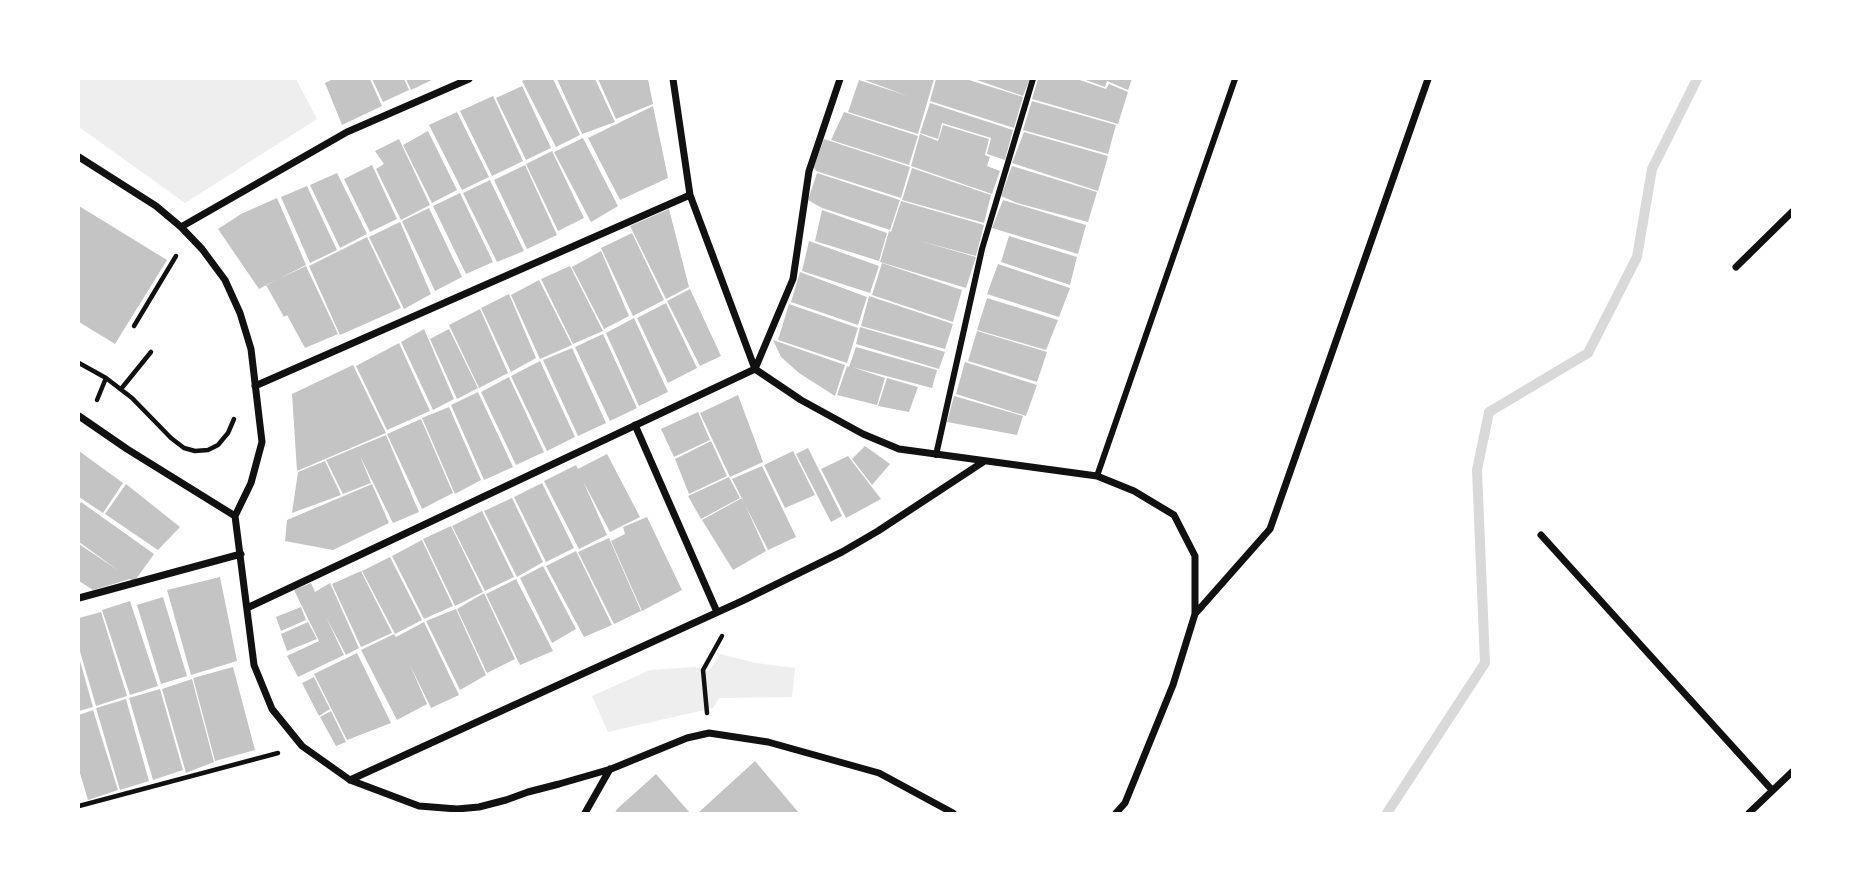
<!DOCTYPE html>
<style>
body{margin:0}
#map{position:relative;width:1871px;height:892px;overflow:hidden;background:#fff;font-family:"IBM Plex Sans",sans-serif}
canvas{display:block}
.frame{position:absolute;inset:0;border:80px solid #fff;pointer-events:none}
</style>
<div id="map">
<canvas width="1871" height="892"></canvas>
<div class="frame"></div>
</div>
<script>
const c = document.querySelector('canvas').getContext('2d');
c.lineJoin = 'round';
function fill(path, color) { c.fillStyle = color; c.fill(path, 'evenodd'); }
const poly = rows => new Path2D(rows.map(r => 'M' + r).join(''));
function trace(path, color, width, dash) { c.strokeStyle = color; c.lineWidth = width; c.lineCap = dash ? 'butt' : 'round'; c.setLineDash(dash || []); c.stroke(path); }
fill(poly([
 [79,79,296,79,317,119,185,203,79,127],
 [720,654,756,663,795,668,792,697,719,698,713,708,608,732,592,696,650,670,695,667,709,671]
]), '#eee');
trace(poly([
 [1387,813,1485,663,1477,470,1489,412,1588,353,1637,257,1652,169,1697,79]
]), '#d9d9d9', 10);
fill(poly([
 [333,79,370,79,382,106,342,125,325,83],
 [372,79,404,79,409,90,383,102],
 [406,79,434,79,411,90],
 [527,79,553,79,580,135,556,147,522,81],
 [557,79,595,79,615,122,582,134],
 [598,79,648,79,653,104,616,119],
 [862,79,934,79,918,134,848,112,859,80,908,96],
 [936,79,966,79,1023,97,1014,128,930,101],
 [974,79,1030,79,1023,96],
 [1038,79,1077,79,1106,89,1109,84,1128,92,1118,124,1032,99],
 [1083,79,1132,79,1128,90,1107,81,1105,87],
 [522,86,551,148,526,160,496,98],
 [493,96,523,161,492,176,460,111],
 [1032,101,1116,125,1108,154,1023,130],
 [930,103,1013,130,1005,160,987,154,991,138,942,123,938,139,920,133],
 [653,106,668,178,620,200,588,138],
 [457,112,489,177,462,190,429,125],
 [844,112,918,136,909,165,831,140],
 [943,125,989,139,985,155,990,157,987,166,1000,171,992,194,911,166,920,134,938,141],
 [428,131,457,190,432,203,403,145],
 [1024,132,1108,156,1098,191,1012,163],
 [583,138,618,206,591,222,554,152],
 [399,139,430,205,401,220,376,169,384,164,375,151],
 [824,139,910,167,901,198,816,171,814,167],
 [552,151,584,218,558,231,526,164],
 [372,165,397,219,370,232,344,179],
 [525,165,557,235,527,249,494,180],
 [1012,166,1097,192,1088,222,1017,203,1001,196],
 [912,168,991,195,984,223,902,200],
 [337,173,367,234,340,248,310,185],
 [817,173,900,200,890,230,822,208,808,200],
 [490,180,524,251,497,262,463,193],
 [307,186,337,250,310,263,281,197],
 [460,193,493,262,466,274,433,206],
 [277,198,306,265,259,289,218,229,241,214],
 [1003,200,1086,225,1078,254,992,228],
 [901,201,984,225,976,256,916,240,976,257,966,288,880,262,889,231,891,232],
 [79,206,167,260,115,344,79,322],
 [429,208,462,277,435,291,402,221],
 [669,209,689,287,666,299,630,226],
 [822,210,887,233,879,261,815,241],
 [400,222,431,294,404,309,369,237],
 [632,233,664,300,633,316,601,248],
 [1009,236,1077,257,1070,285,1001,262],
 [367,237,401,308,340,335,309,266],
 [809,241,879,266,870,293,802,271],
 [601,251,629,316,604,329,572,267],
 [882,263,962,290,953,322,872,295],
 [998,264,1070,288,1059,317,987,294],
 [306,266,338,334,305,348,287,315,284,317,266,285],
 [570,266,603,331,573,344,541,279],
 [800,272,867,297,858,325,791,302],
 [539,280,572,345,540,359,511,295],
 [690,289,721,356,700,366,667,301],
 [509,294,536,358,511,372,481,308],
 [869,296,953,324,945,349,861,326],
 [987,298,1058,320,1046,350,977,330],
 [666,303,697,368,668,383,637,318],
 [789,304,858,328,847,363,778,340],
 [480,309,508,373,479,388,449,325],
 [634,318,668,392,639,406,606,333],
 [860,327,945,352,939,369,856,344],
 [424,329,454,399,433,410,401,342],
 [449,329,478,388,457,399,430,339],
 [977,331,1047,352,1037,382,968,361],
 [603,334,637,408,610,421,575,347],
 [773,340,845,365,835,396,799,373,781,357],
 [399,343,430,411,387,430,356,366],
 [856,347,937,370,932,388,852,367,885,378,877,405,837,395,847,366,849,367],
 [572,348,606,423,578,436,543,360],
 [540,361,575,437,547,451,511,376],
 [965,362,1037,385,1026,416,956,394],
 [353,365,386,433,297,471,292,394],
 [509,377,544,452,516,465,481,392],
 [887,378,918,387,909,412,878,406],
 [478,392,513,467,484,480,451,405],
 [738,395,763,462,730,477,700,413],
 [954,396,1023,416,1017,435,947,422],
 [449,407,481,480,455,494,422,418],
 [698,412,710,440,674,457,661,429],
 [421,419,453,493,422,509,387,434],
 [386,435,419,512,393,523,360,456,371,483,343,494,326,460],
 [711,441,727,476,689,494,675,459],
 [865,446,890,464,872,485,852,459],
 [808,448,842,516,831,522,796,454],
 [79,451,123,483,103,513,79,497],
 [793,451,815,495,785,508,764,465],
 [607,454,640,517,610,532,583,481,607,535,579,549,544,481,576,465,578,469],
 [848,456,881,499,846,518,821,469],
 [325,461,341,495,292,513,298,472],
 [762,466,796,537,768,550,732,479],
 [729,477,740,498,701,519,688,496],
 [542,483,574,548,546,562,514,497],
 [126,484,180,527,158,550,105,514],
 [372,484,389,523,333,550,285,541,287,520],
 [512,498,543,562,517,577,484,511],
 [742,498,766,551,733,570,702,520],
 [81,502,154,554,134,582,130,579,93,590,79,581,79,544,119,571,79,542,79,505],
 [482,511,514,577,485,591,452,526],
 [647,517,682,590,642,611,611,541,625,534,623,527],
 [451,526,483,592,455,606,423,539],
 [609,538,641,611,614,624,578,552],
 [422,540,453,606,424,619,392,556],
 [576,551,612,625,584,637,546,566],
 [390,557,422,620,395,634,362,571],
 [543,566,576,629,552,643,520,578],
 [361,571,392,633,361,647,332,584],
 [220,577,237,661,191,675,167,590],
 [516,579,553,651,520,665,486,594],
 [311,583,315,592,330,583,359,648,346,655,326,617,344,655,298,677,287,656,319,641,294,590],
 [484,593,515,659,487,673,457,609],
 [163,597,187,676,161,684,137,605],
 [130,601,158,686,130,695,102,610],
 [301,607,306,620,281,631,276,617],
 [456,609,486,675,460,690,426,621],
 [101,612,127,696,96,706,79,648,79,618],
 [308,622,317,639,287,651,281,634],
 [424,622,459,695,431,708,410,665,427,704,397,720,361,650,394,634,396,637],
 [357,653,391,723,347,740,314,674],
 [80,661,93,707,79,711,79,662],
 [233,667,255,750,215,761,193,678],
 [314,677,330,709,319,716,302,683],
 [192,679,214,762,186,773,162,689],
 [160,689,183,770,153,780,129,698],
 [126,699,149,781,120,790,96,708],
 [93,710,118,790,88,800,79,770,79,715],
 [331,711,346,742,336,746,320,717],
 [755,761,799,813,698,813],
 [656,774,690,813,615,813,617,809]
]), '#c4c4c4');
trace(poly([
 [134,326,176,256],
 [79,363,106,378,132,398,171,438,184,448,195,451,208,450,218,445,228,433,234,419],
 [121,389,151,352],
 [97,400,106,378],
 [707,713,703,670,722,636],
 [79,806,278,753]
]), '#111', 4.5);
trace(poly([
 [936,455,982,249,1033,79],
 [1097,476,1235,79]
]), '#111', 6);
trace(poly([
 [673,79,690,195,755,369,801,400,863,434,899,449,1097,476,1134,491,1174,515,1195,556,1195,614,1173,685,1125,803,1116,813],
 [79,157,156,206,181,227,202,249,225,280,240,313,251,349,262,442,251,483,235,516,254,665,272,709,302,746,350,780,419,806,457,809,479,807,506,800,528,792,559,784,611,769,687,738,709,733,768,742,879,773,953,813],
 [181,227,347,132,469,79],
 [1736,267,1792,212],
 [255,386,690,195],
 [79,416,127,449,235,516],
 [635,425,717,612],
 [1541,535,1772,790],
 [79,598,241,554],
 [247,608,755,369,793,279,809,171,840,79],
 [1195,614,1270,529,1428,79],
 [350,780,742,601,842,552,878,531,983,462],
 [585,813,610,769],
 [1749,813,1792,772]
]), '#111', 7);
</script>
